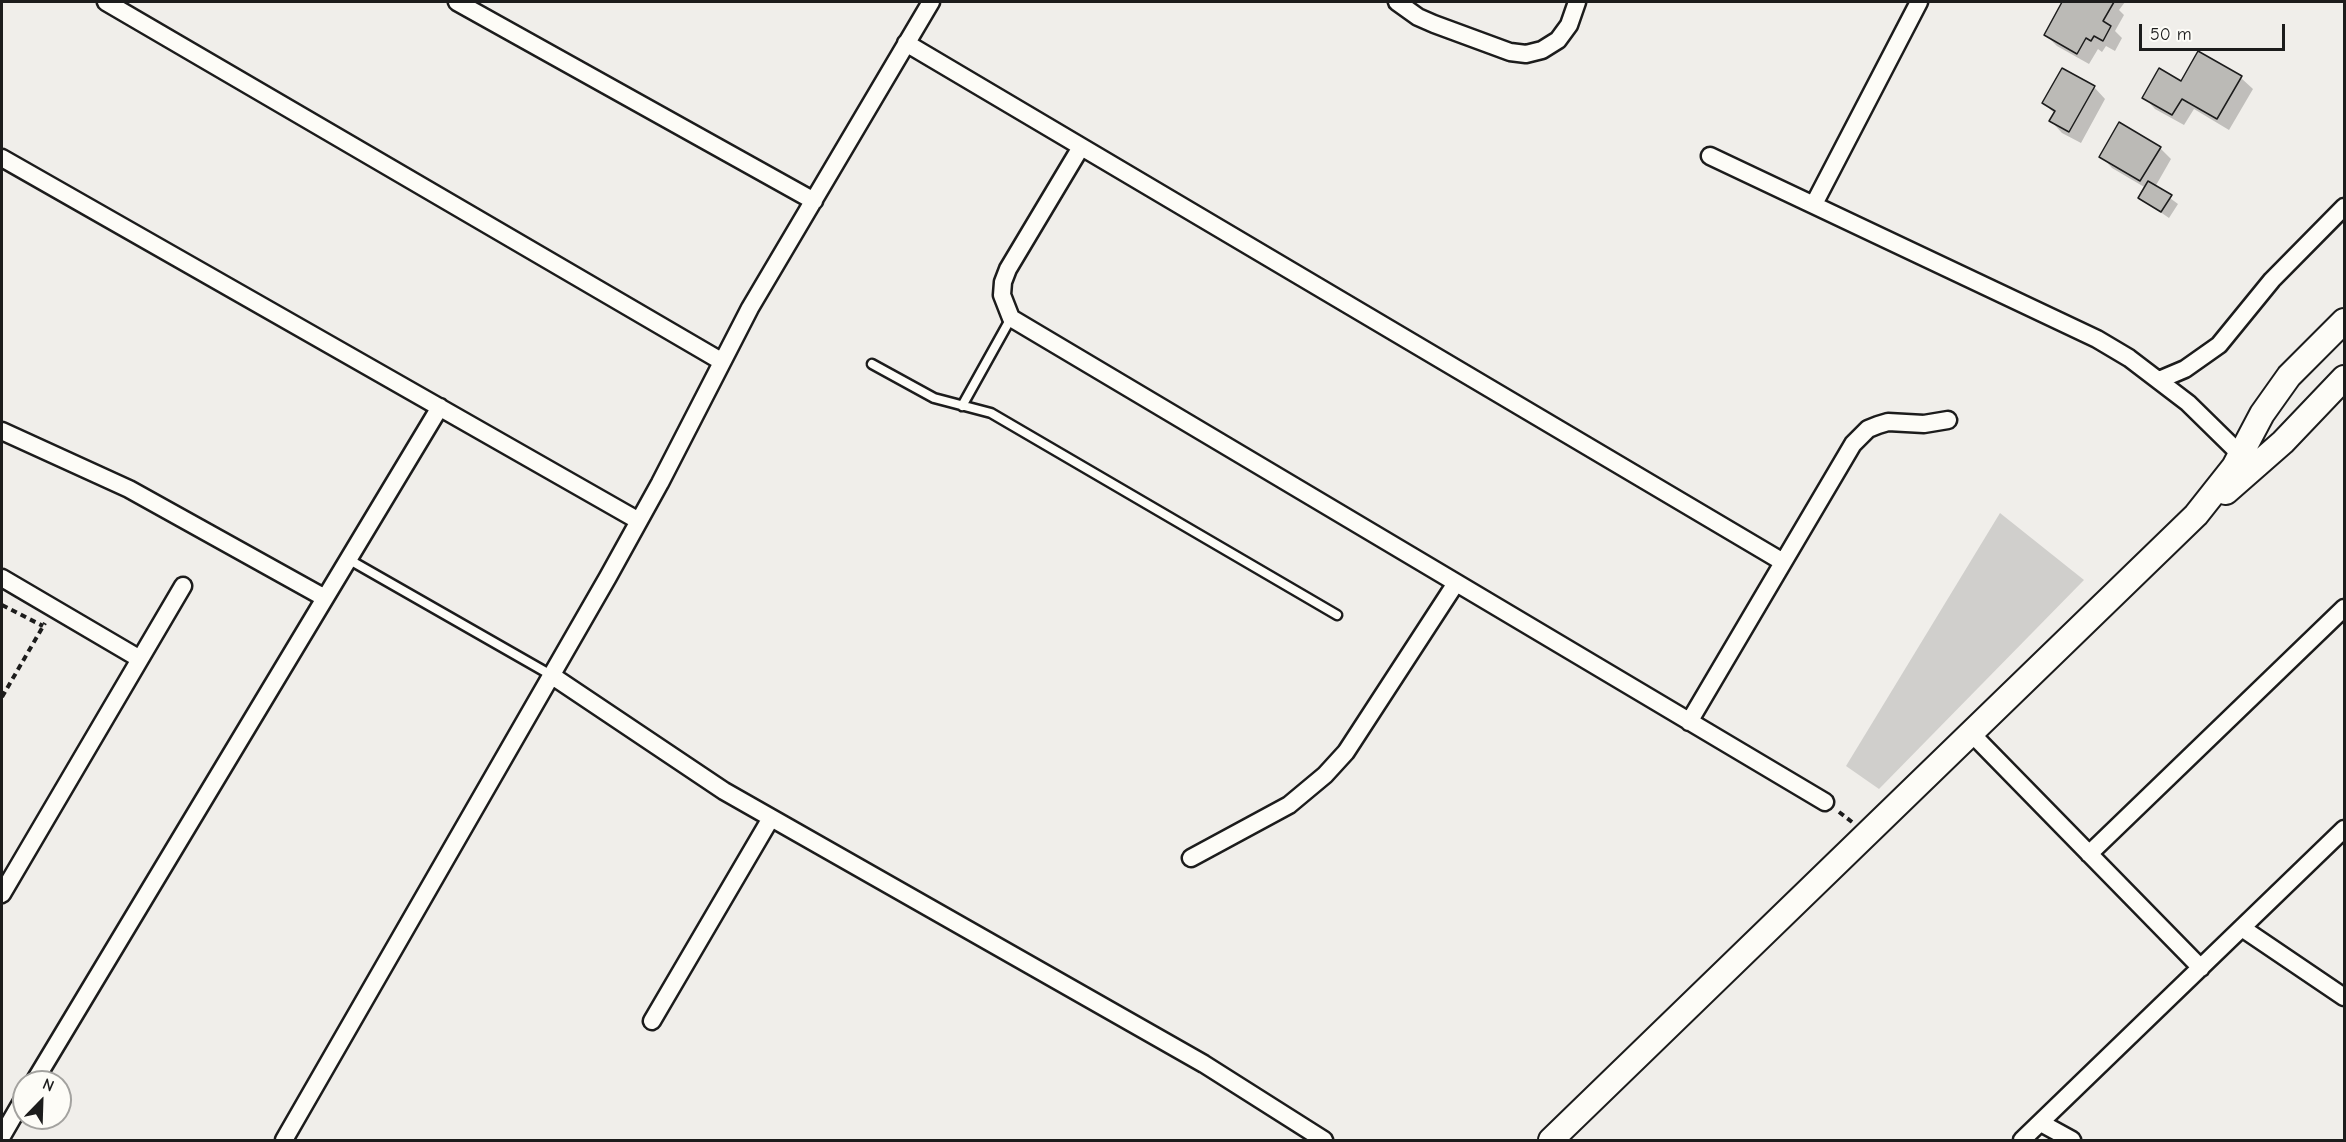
<!DOCTYPE html>
<style>
body{margin:0}
#map{position:relative;width:2346px;height:1142px;overflow:hidden;background:#f0eeea;font-family:"Comic Neue",sans-serif}
canvas{display:block}
.frame{position:absolute;inset:0;border:3px solid #1c1c1c;pointer-events:none}
.north{position:absolute;left:12px;top:1070px;width:60px;height:60px;box-sizing:border-box;background:#fdfcf7;border:2px solid #a3a29f;border-radius:50%;rotate:23deg;font-size:16px;font-weight:700;line-height:24px;text-align:center;color:#1c1c1c}
.north::after{content:'';display:block;margin:auto;width:21px;height:27px;background:#1c1c1c;clip-path:polygon(50% 0,100% 100%,50% 72%,0 100%)}
.scale{position:absolute;left:2139px;top:24px;width:146px;height:27px;box-sizing:border-box;border:3px solid #1c1c1c;border-top:0;padding-left:8px;font-size:18px;line-height:21px;white-space:nowrap;color:#1c1c1c;-webkit-text-stroke:4px #fdfcf7;paint-order:stroke}
</style>
<div id="map">
<canvas width="2346" height="1142"></canvas>
<div class="frame"></div>
<div class="north">N</div>
<div class="scale">50 m</div>
</div>
<script>
const c = document.querySelector('canvas').getContext('2d');
c.lineJoin = 'round';
function fill(path, color) { c.fillStyle = color; c.fill(path, 'evenodd'); }
const poly = rows => new Path2D(rows.map(r => 'M' + r).join(''));
function trace(path, color, width, dash) { c.strokeStyle = color; c.lineWidth = width; c.lineCap = dash ? 'butt' : 'round'; c.setLineDash(dash || []); c.stroke(path); }
fill(poly([
 [2000,513,2084,580,1879,789,1846,766]
]), '#d0cfcc');
fill(poly([
 [2065,2,2125,2,2119,10,2124,15,2115,31,2122,38,2115,51,2106,46,2102,52,2098,49,2089,64,2057,46,2046,35],
 [2199,53,2241,78,2253,89,2229,130,2194,109,2184,125,2155,109,2144,97,2182,83],
 [2094,87,2105,99,2081,143,2062,133,2051,121,2055,114,2044,103],
 [2160,148,2171,159,2155,187,2178,204,2169,218,2140,198,2146,188,2112,168,2101,156]
]), '#0003');
const building = poly([
 [2062,2,2114,2,2103,21,2111,26,2103,41,2094,36,2091,41,2086,38,2077,54,2044,35,2062,2],
 [2198,51,2242,76,2217,119,2182,99,2172,115,2142,98,2159,68,2181,81,2198,51],
 [2062,68,2095,86,2069,132,2049,121,2055,111,2042,103,2062,68],
 [2119,122,2161,147,2140,181,2099,157,2119,122],
 [2148,181,2172,195,2161,212,2138,198,2148,181]
]);
fill(building, '#bbbab6');
trace(building, '#1c1c1c', 1.5);
const lane = poly([
 [872,364,934,398,991,413,1337,615],
 [962,406,1011,318],
 [348,559,551,675]
]);
const street = poly([
 [106,2,721,361],
 [457,2,814,201],
 [1397,2,1418,17,1434,24,1510,52,1526,54,1542,50,1558,40,1569,25,1577,2],
 [906,43,1783,562],
 [1081,147,1008,269,1003,282,1002,295,1011,318,1825,802],
 [1710,156,2097,339,2129,358,2188,403,2241,455],
 [2,158,639,521],
 [1814,204,1919,2],
 [2159,380,2185,369,2219,345,2272,280,2344,207],
 [2,431,129,489,325,598],
 [2,578,140,659],
 [551,675,724,791,1204,1064,1324,1140],
 [1689,722,1853,444,1868,429,1878,425,1888,422,1924,424,1948,420],
 [1971,733,2201,968],
 [2089,854,2344,608],
 [1191,858,1289,805,1325,775,1346,752,1456,583],
 [2,894,183,586],
 [2242,928,2344,997],
 [652,1021,771,818],
 [34,1082,440,407],
 [2041,1123,2072,1140],
 [2,1136,24,1098],
 [284,1140,608,577,660,483,750,308,931,2],
 [2022,1140,2344,829]
]);
const secondary = poly([
 [2226,492,2283,442,2344,378],
 [1551,1140,2196,515,2234,467,2262,414,2289,376,2344,321]
]);
trace(lane, '#1c1c1c', 13);
trace(street, '#1c1c1c', 21);
trace(secondary, '#1c1c1c', 28);
trace(poly([
 [2,605,43,626],
 [2,697,45,623],
 [1839,812,1852,822]
]), '#1c1c1c', 4, [6, 4.5]);
trace(lane, '#fdfcf7', 8);
trace(street, '#fdfcf7', 16);
trace(secondary, '#fdfcf7', 24);
</script>
